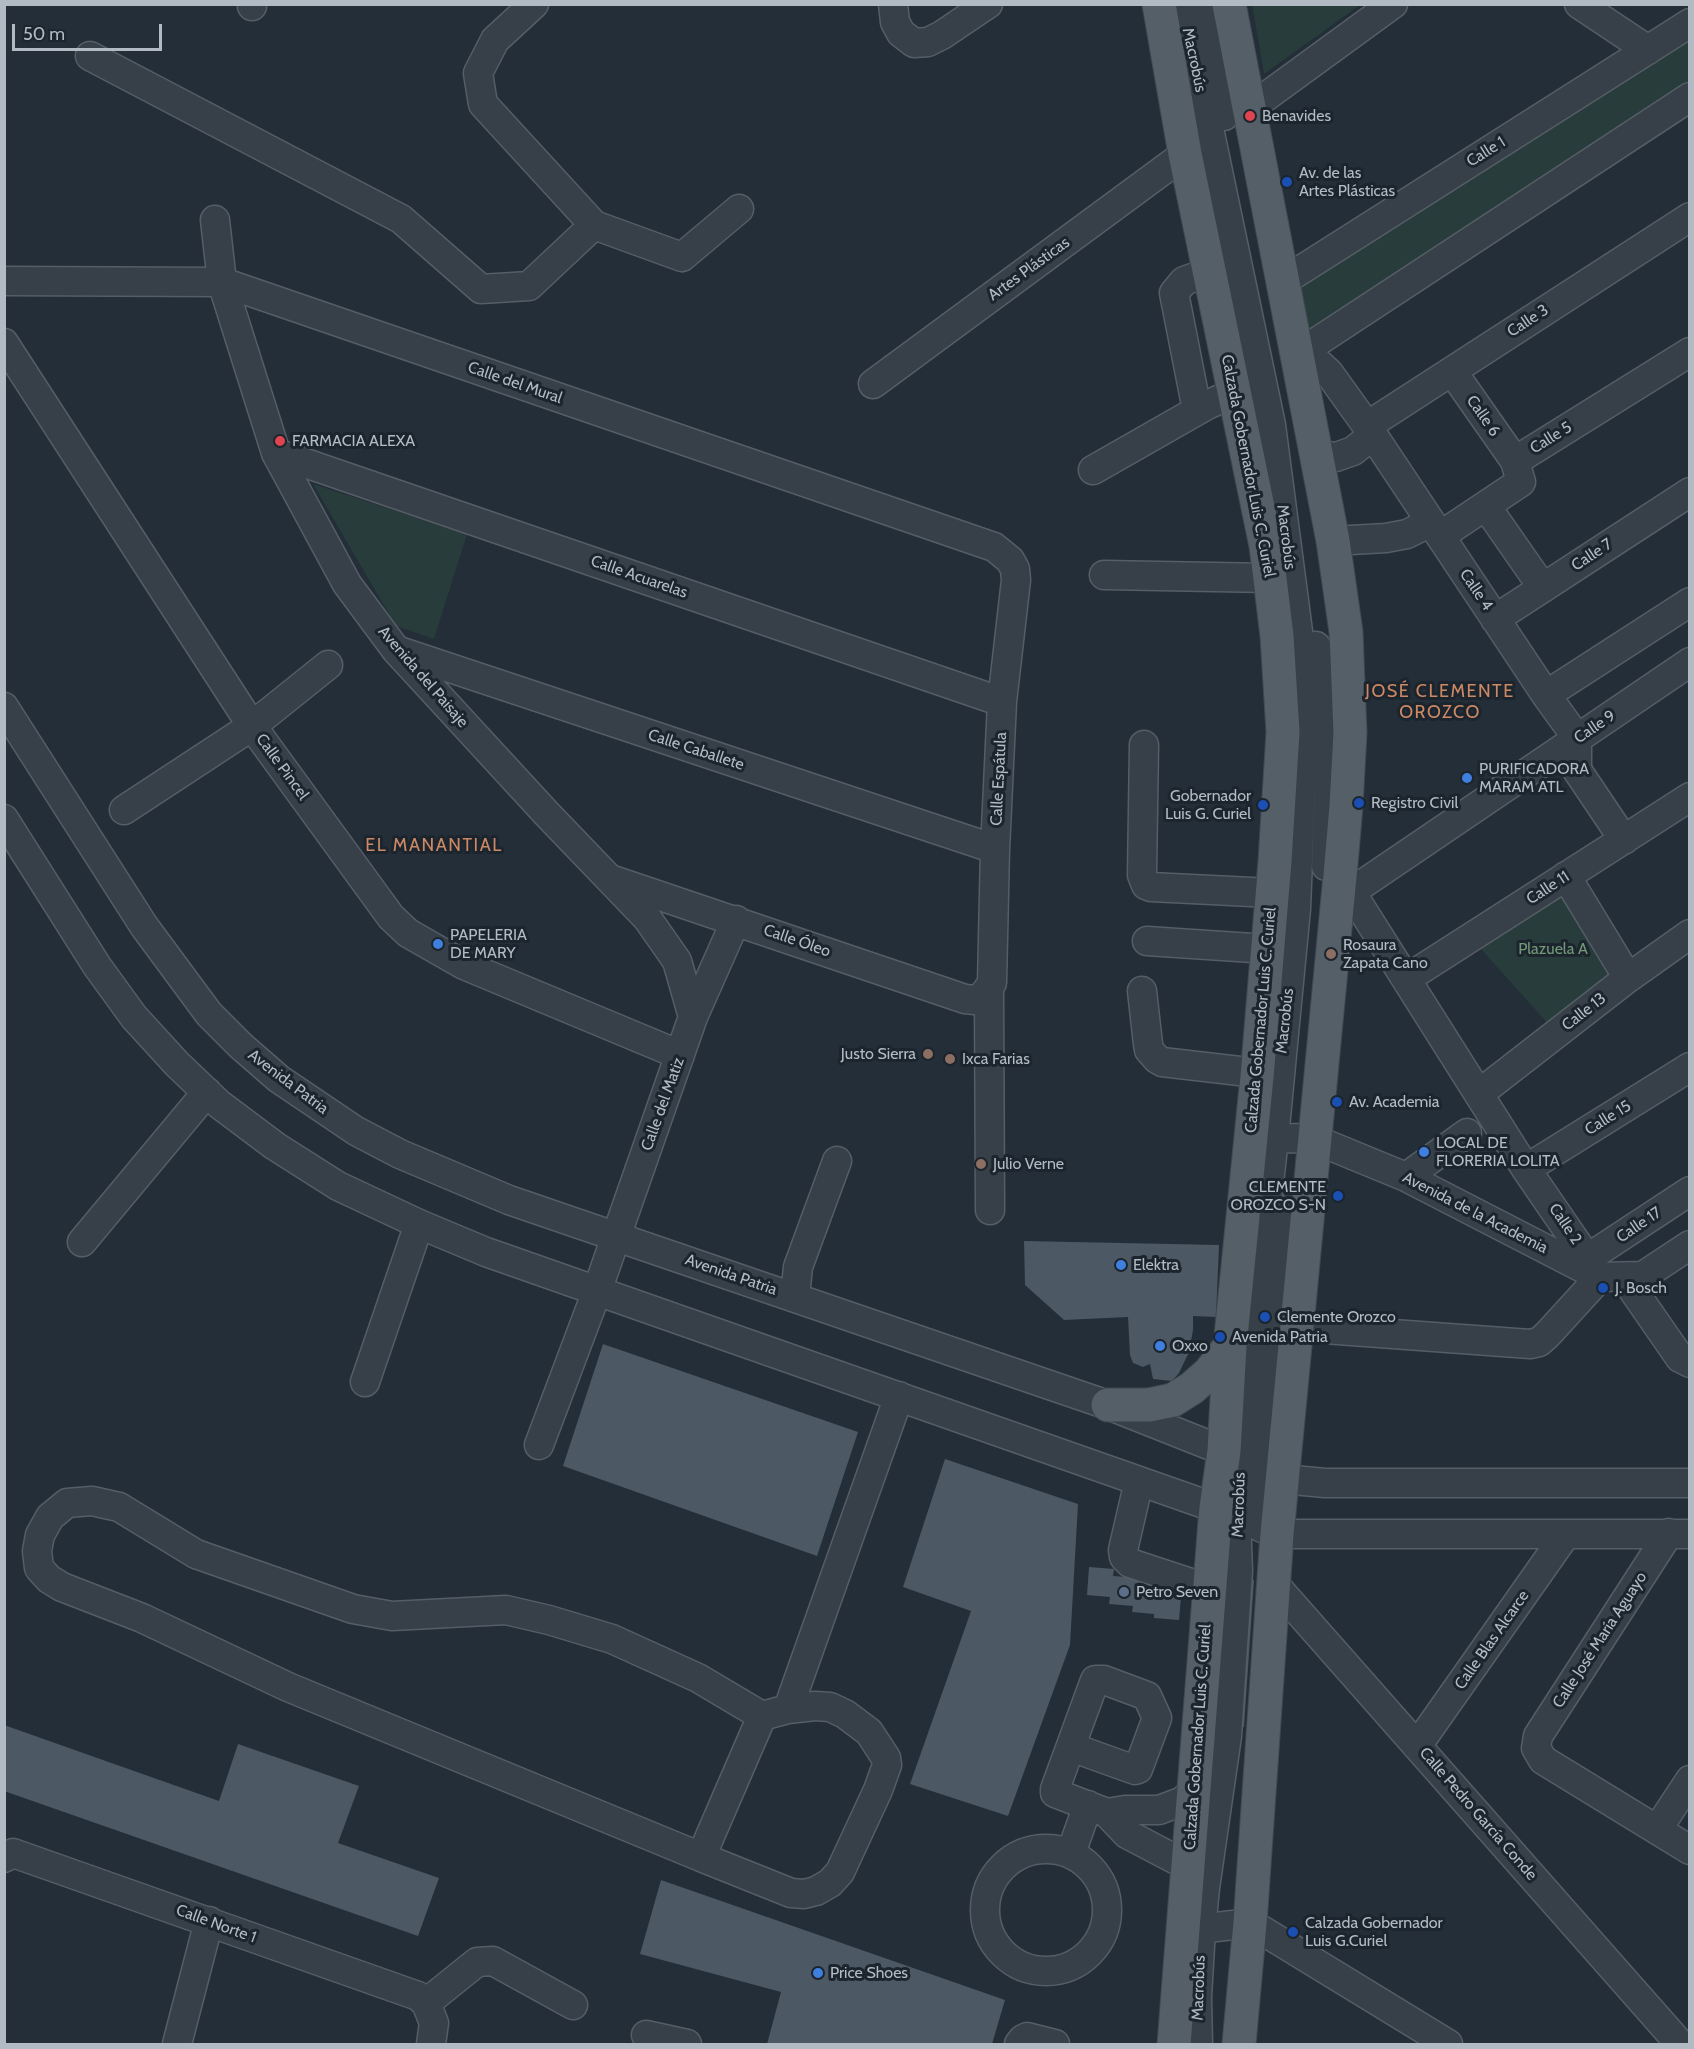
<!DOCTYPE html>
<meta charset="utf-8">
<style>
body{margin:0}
#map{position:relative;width:1694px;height:2049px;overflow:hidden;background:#232e38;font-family:Cabin,sans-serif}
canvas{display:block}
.frame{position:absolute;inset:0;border:6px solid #b2bac4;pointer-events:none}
.scale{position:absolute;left:12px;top:24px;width:150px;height:27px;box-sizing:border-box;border:3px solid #b2bac4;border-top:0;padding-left:8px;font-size:18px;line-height:21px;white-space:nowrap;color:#b2bac4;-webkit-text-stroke:4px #1c252d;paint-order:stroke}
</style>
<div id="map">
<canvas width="1694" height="2049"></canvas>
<div class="frame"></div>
<div class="scale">50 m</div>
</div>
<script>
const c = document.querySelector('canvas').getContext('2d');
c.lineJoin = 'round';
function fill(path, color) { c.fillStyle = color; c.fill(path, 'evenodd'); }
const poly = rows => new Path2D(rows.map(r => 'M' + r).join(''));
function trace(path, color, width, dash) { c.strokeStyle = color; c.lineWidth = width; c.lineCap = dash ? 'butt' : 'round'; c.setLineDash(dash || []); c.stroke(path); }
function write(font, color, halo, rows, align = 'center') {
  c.font = font + ' Cabin,sans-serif'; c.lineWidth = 6; c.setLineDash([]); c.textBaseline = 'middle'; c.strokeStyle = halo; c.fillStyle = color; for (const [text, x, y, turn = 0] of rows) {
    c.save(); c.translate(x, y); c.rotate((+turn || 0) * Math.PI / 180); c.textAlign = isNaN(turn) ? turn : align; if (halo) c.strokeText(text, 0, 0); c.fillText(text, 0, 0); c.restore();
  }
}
fill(poly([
 [1252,4,1360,4,1360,5,1264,74],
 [1689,27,1689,96,1313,341,1284,283],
 [313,484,467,534,434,639,396,626],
 [1566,876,1630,968,1551,1027,1471,938]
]), '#283c3b');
fill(poly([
 [1024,1241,1219,1245,1216,1317,1193,1316,1193,1330,1189,1352,1179,1373,1172,1381,1153,1379,1150,1364,1143,1367,1133,1363,1130,1355,1128,1317,1064,1320,1025,1285],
 [603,1344,858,1432,817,1556,563,1466],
 [945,1459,1078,1504,1070,1645,1008,1816,910,1784,971,1611,903,1587],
 [1089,1567,1114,1569,1113,1576,1139,1578,1138,1586,1162,1588,1161,1595,1181,1597,1179,1620,1154,1618,1154,1614,1132,1612,1133,1606,1109,1604,1110,1597,1087,1595],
 [1241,1578,1254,1580,1244,1727,1231,1727],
 [4,1725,219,1801,238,1744,359,1786,338,1843,439,1878,418,1936,4,1791],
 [661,1880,1005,2000,992,2044,767,2044,781,1992,640,1954]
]), '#4c5863');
const minor = poly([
 [534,4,495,40,478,73,483,104,594,225,682,257,739,209],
 [893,4,895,22,901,33,914,43,928,42,942,35,988,4],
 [1183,4,1271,425,1299,639,1302,760,1296,909,1274,1138,1245,1400,1236,1517,1238,1571,1227,1736,1205,1888,1201,1929,1197,1997,1198,2044],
 [1207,4,1224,116],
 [1579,4,1648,50],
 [252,6,252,4],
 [90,56,401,219,481,289,529,286,594,225],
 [1249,109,1393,4],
 [215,220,222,282,276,453,347,584,396,650,547,814,647,918,677,961,693,1017],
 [4,281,222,282,994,547,1010,560,1015,569,1016,580,1002,702,995,849,992,983,983,996,975,1000,965,999,610,879],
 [1282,282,1690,23],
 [4,343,252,726,391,917,408,933,464,965,680,1055],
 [1304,350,1329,373,1367,426,1546,695,1577,738,1577,770,1624,840],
 [1297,355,1690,97],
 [1452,371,1515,461],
 [873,384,1185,154],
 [1197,410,1174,293,1184,281,1209,272],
 [1367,426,1690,217],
 [276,453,1002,702],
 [1315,454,1336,457,1353,451,1373,435],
 [1093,470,1207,405,1234,393],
 [1486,506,1543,588],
 [1440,536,1521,482,1515,461,1690,352],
 [1333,541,1386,538,1407,534,1419,528,1429,519],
 [1104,575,1270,578],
 [1495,619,1690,492],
 [1316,646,1330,761,1326,866],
 [399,651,995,849],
 [1546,695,1690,602],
 [4,707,144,926,209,1014,241,1046,279,1079,356,1131,400,1154,509,1200,1108,1405,1224,1451,1282,1479,1325,1483,1690,1483],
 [1144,745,1142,875,1146,885,1151,887,1272,893],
 [124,810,252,726,328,665],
 [4,819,97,966,134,1017,177,1064,219,1104,275,1146,338,1186,419,1224,486,1252,1216,1508,1277,1534,1690,1534],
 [1566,876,1628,978],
 [1147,941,1268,949],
 [1406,979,1690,797],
 [989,990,990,1210],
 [1142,991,1148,1044,1149,1050,1157,1059,1162,1062,1257,1073],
 [1480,1093,1628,978,1690,934],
 [1256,1139,1307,1138,1316,1140,1406,1177,1600,1277,1643,1276,1690,1245],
 [1526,1169,1690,1067],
 [1406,1177,1467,1133],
 [82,1242,207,1092],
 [1588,1258,1690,1191],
 [1600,1277,1526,1169,1351,892,1690,662],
 [1624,1277,1680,1358,1690,1363],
 [795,1297,798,1267,837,1161],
 [1297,1327,1530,1344,1539,1342,1547,1335,1600,1277],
 [365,1382,419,1224],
 [539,1445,597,1291,693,1017,736,920],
 [1139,1481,1123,1550,1124,1557,1130,1563,1209,1589],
 [1262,1528,1277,1328,1284,1254,1298,1199],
 [1669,1533,1538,1736,1536,1748,1543,1760,1690,1850],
 [1275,1585,1680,2044],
 [762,1716,701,1857,288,1687,142,1618,62,1587,49,1579,39,1568,37,1551,40,1535,50,1517,67,1503,92,1501,119,1507,196,1554,353,1609,392,1616,506,1610,549,1620,612,1639,698,1678,762,1716,788,1709,899,1396],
 [1417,1746,1566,1534],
 [1071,1747,1135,1770,1138,1769,1157,1718,1147,1696,1104,1680,1095,1680,1055,1789,1055,1793,1107,1813,1127,1834,1188,1866],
 [1107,1813,1125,1810,1159,1810,1183,1801,1193,1791],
 [1657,1830,1690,1780],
 '985 1910a61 61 0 1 1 122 0a61 61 0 1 1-122 0Z',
 [1071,1853,1088,1805],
 [701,1857,791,1893,804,1894,816,1891,830,1883,840,1872,878,1790,887,1765,886,1758,869,1732,845,1714,830,1707,815,1706,788,1709],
 [4,1858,13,1853,418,1996,426,2003,434,2023,431,2044],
 [1182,1931,1250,1923,1448,2044],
 [426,2003,477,1962,493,1961,573,2005],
 [646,2035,687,2044],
 [177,2044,209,1921],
 [1019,2044,1023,2039,1027,2037,1055,2044]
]);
const major = poly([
 [1159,4,1185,154,1266,546,1277,636,1283,732,1275,861,1257,1077,1230,1346,1224,1451,1216,1508,1174,2044],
 [1229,4,1333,541,1346,632,1350,733,1346,806,1340,876,1277,1534,1250,1923,1239,2044],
 [1108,1405,1149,1405,1173,1400,1192,1388,1210,1372,1230,1346]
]);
trace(minor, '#555d66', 31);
trace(major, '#404951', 35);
trace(minor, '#374048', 28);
trace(major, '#555f68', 33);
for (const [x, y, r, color] of [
 [1250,116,6,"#e0444e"],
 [1287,182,6,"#1a4fb4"],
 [280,441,6,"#e0444e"],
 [1467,778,6,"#3f7fe0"],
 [1359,803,6,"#1a4fb4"],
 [1263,805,6,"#1a4fb4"],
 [438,944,6,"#3f7fe0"],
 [1331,954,6,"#8d6e63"],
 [928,1054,6,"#8d6e63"],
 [950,1059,6,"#8d6e63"],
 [1337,1102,6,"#1a4fb4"],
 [1424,1152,6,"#3f7fe0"],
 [981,1164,6,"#8d6e63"],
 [1338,1196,6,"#1a4fb4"],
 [1121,1265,6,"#3f7fe0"],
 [1603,1288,6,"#1a4fb4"],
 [1265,1317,6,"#1a4fb4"],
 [1220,1337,6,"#1a4fb4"],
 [1160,1346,6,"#3f7fe0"],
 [1124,1592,6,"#5c6f8a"],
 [1293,1932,6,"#1a4fb4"],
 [818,1973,6,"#3f7fe0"]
]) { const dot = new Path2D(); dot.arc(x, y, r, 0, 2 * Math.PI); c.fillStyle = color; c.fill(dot); trace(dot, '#1c252d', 2); }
write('16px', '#b2bac4', '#1c252d', [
 ["Macrobús",1194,60,78],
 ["Calle 1",1486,152,-32],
 ["Artes Plásticas",1029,269,-36],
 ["Calle 3",1528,321,-33],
 ["Calle del Mural",515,383,19],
 ["Calle 6",1483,416,55],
 ["Calle 5",1551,438,-32],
 ["Calzada Gobernador Luis C. Curiel",1248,466,79],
 ["Macrobús",1286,537,83],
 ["Calle 7",1592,555,-33],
 ["Calle Acuarelas",639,577,19],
 ["Calle 4",1476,590,56],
 ["Avenida del Paisaje",423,677,49],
 ["Calle 9",1595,727,-34],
 ["Calle Caballete",696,750,18],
 ["Calle Pincel",282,767,54],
 ["Calle Espátula",999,779,-87],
 ["Calle 11",1548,888,-33],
 ["Calle Óleo",797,941,19],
 ["Calle 13",1584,1012,-38],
 ["Calzada Gobernador Luis C. Curiel",1261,1020,-85],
 ["Macrobús",1285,1021,-84],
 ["Avenida Patria",288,1082,37],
 ["Calle del Matiz",663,1104,-70],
 ["Calle 15",1608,1118,-32],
 ["Avenida de la Academia",1475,1213,27],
 ["Calle 2",1565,1224,56],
 ["Calle 17",1639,1225,-34],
 ["Avenida Patria",731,1275,19],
 ["Macrobús",1239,1505,-88],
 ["Calle Blas Alcarce",1492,1640,-55],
 ["Calle José María Aguayo",1600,1640,-57],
 ["Calzada Gobernador Luis C. Curiel",1198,1737,-86],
 ["Calle Pedro García Conde",1478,1814,49],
 ["Calle Norte 1",216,1924,20],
 ["Macrobús",1199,1988,-88]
]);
write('16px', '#b2bac4', '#1c252d', [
 ["Benavides",1262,116],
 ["Av. de las",1299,173],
 ["Artes Plásticas",1299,191],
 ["FARMACIA ALEXA",292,441],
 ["PURIFICADORA",1479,769],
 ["MARAM ATL",1479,787],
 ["Gobernador",1251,796,"right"],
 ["Luis G. Curiel",1251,814,"right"],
 ["Registro Civil",1371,803],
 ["PAPELERIA",450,935],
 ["DE MARY",450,953],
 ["Rosaura",1343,945],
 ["Zapata Cano",1343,963],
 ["Justo Sierra",916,1054,"right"],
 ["Ixca Farias",962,1059],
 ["Av. Academia",1349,1102],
 ["LOCAL DE",1436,1143],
 ["FLORERIA LOLITA",1436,1161],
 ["Julio Verne",993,1164],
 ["CLEMENTE",1326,1187,"right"],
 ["OROZCO S-N",1326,1205,"right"],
 ["Elektra",1133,1265],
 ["J. Bosch",1615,1288],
 ["Clemente Orozco",1277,1317],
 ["Avenida Patria",1232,1337],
 ["Oxxo",1172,1346],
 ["Petro Seven",1136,1592],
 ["Calzada Gobernador",1305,1923],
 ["Luis G.Curiel",1305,1941],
 ["Price Shoes",830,1973]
], 'left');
write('16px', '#729878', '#1c252d', [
 ["Plazuela A",1553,949]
]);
c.letterSpacing = '1.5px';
write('18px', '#cb8966', '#1c252d', [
 ["JOSÉ CLEMENTE",1440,692],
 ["OROZCO",1440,713],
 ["EL MANANTIAL",434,846]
]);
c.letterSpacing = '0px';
</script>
